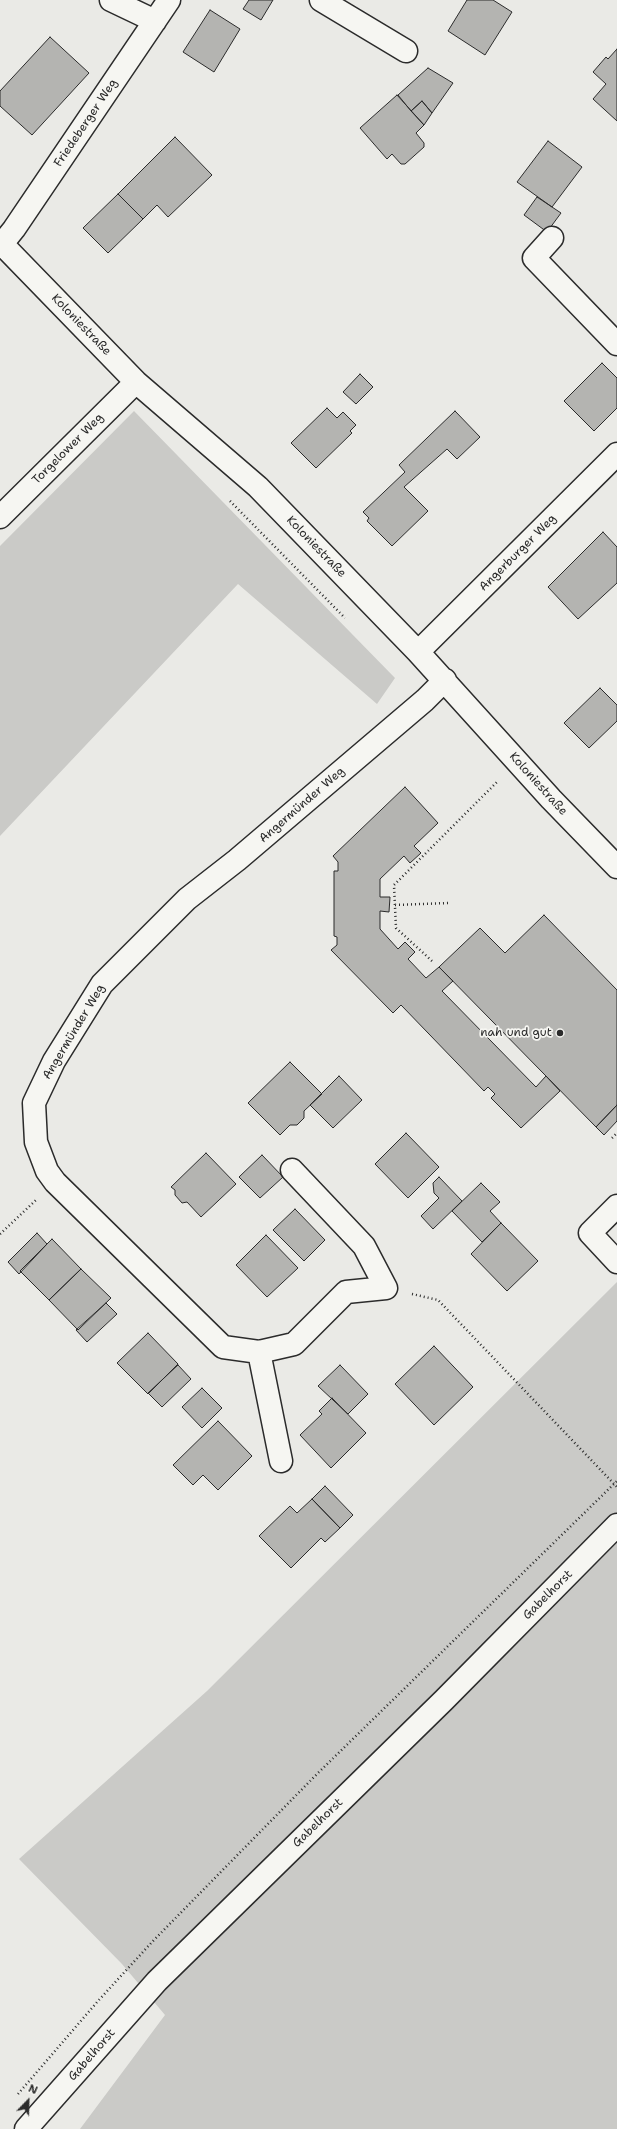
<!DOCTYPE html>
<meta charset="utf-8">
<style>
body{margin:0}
#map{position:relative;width:617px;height:2129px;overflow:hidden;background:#eaeae6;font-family:"Shantell Sans",sans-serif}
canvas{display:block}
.north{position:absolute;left:8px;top:2081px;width:40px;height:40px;-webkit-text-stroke:3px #f6f6f2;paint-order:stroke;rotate:23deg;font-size:11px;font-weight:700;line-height:16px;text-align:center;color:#2b2b2b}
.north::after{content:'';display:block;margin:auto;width:14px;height:18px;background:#2b2b2b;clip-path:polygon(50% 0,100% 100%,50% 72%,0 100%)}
</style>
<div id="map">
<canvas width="617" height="2129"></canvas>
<div class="north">N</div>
</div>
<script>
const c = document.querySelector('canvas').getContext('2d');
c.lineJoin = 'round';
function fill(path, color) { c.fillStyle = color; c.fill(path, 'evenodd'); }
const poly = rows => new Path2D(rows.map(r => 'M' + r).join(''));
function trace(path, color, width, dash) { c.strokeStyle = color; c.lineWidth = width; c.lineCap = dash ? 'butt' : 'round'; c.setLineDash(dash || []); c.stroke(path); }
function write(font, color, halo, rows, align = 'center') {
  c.font = font + ' "Shantell Sans",sans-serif'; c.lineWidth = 3.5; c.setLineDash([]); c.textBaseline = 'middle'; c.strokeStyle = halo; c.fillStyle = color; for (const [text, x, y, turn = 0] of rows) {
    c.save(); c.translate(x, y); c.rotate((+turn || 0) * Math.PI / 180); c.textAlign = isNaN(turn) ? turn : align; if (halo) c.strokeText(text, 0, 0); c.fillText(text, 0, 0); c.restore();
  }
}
fill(poly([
 [134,411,395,678,377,704,238,584,0,836,0,546],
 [617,1282,617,2129,80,2129,165,2015,122,1964,19,1859,207,1691]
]), '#cacac7');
const building = poly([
 [249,0,273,0,261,20,243,9,249,0],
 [467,0,493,0,512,12,485,55,448,31,467,0],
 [210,10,240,29,214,72,183,52,210,10],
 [50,37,89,73,32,135,0,106,0,91,50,37],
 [617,49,617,121,593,99,606,84,593,72,606,57,608,59,617,49],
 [428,68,453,83,432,113,422,101,411,111,398,95,428,68],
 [397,95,424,125,416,133,424,143,424,147,405,164,401,164,392,154,387,159,360,128,397,95],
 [422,101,432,113,424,125,411,111,422,101],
 [175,137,212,175,168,217,157,205,143,219,118,194,175,137],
 [548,141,582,167,552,207,517,182,548,141],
 [118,194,143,219,108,253,83,228,118,194],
 [537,197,561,213,547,232,524,215,537,197],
 [602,363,617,378,617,408,594,431,564,401,602,363],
 [360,374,373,387,356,404,343,392,360,374],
 [327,408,337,418,343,412,356,425,350,431,352,433,316,468,291,443,327,408],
 [455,411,480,437,457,459,447,449,404,487,428,511,392,546,367,521,369,518,363,512,405,472,399,465,455,411],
 [603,532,617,547,617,583,578,619,548,587,603,532],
 [600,688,617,705,617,721,589,748,564,723,600,688],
 [405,787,438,823,414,846,421,853,410,863,404,856,380,879,380,897,390,897,389,912,380,911,380,929,398,949,405,942,415,952,408,959,426,978,439,967,453,981,442,991,536,1087,546,1076,560,1091,521,1128,491,1098,495,1094,488,1087,484,1091,401,1005,393,1013,331,950,337,945,337,937,334,936,334,871,338,871,338,862,333,856,405,787],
 [544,915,617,990,617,1105,596,1127,439,967,480,928,505,953,544,915],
 [290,1062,322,1094,304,1111,304,1118,297,1125,290,1125,280,1135,248,1103,290,1062],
 [339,1076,362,1100,333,1128,310,1105,339,1076],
 [617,1105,617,1121,604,1135,596,1127,617,1105],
 [406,1133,439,1167,408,1198,375,1164,406,1133],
 [206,1153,236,1184,201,1217,187,1202,182,1203,175,1195,175,1190,171,1187,206,1153],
 [262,1155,283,1177,260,1198,239,1177,262,1155],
 [439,1177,462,1201,433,1229,421,1216,439,1198,434,1193,433,1183,439,1177],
 [481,1183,500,1202,490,1211,501,1223,482,1242,452,1211,481,1183],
 [295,1209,325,1240,304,1261,273,1230,295,1209],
 [501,1223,538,1261,507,1291,471,1254,501,1223],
 [37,1233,47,1244,19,1274,8,1262,37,1233],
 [266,1235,298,1268,267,1297,236,1265,266,1235],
 [52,1239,81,1269,49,1300,20,1271,52,1239],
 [81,1269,111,1298,78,1330,49,1300,81,1269],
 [106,1303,117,1314,87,1342,76,1330,106,1303],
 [148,1333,178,1364,148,1394,117,1363,148,1333],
 [434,1346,473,1387,434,1425,395,1384,434,1346],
 [178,1365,191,1379,162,1407,148,1393,178,1365],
 [340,1365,368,1394,348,1414,318,1386,340,1365],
 [202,1388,222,1408,202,1428,182,1407,202,1388],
 [332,1398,366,1433,331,1468,300,1435,322,1414,319,1411,332,1398],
 [218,1421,252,1456,218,1490,203,1475,193,1485,173,1465,218,1421],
 [325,1486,353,1515,340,1528,312,1499,325,1486],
 [312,1499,340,1528,325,1542,321,1538,291,1568,259,1536,290,1506,297,1513,312,1499]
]);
fill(building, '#b4b4b1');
trace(building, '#2b2b2b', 1);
const minor = poly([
 [111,0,155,21],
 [321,0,406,51],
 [552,238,534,258,617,344],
 [0,242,136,382,258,487,418,652,551,799,617,867],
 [2,244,14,229,169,0],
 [0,517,136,382],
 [418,652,617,454],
 [292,1170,364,1246,386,1288,346,1292,294,1344,259,1352,223,1347,55,1182,47,1171,36,1142,34,1103,54,1061,102,984,187,899,237,860,425,700,445,680],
 [617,1206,590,1233,617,1262],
 [259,1352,281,1461],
 [26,2129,157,1981,444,1700,617,1525]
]);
trace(minor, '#2b2b2b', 25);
trace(poly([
 [230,501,345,618],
 [395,905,448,903],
 [432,961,396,928,394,885,498,781],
 [612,1138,617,1133],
 [0,1234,36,1200],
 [412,1294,438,1300,617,1487],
 [18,2094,98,2001,153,1941,317,1774,617,1481]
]), '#2b2b2b', 2.5, [1, 3]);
trace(minor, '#f6f6f2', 22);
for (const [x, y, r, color] of [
 [560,1033,4,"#2b2b2b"]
]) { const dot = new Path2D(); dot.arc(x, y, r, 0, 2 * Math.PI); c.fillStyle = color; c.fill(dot); trace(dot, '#f6f6f2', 1.5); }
write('12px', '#2b2b2b', '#f6f6f2', [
 ["Friedeberger Weg",86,123,-56],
 ["Koloniestraße",81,325,46],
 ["Torgelower Weg",68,449,-45],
 ["Koloniestraße",316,547,46],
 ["Angerburger Weg",518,553,-45],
 ["Koloniestraße",538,784,48],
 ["Angermünder Weg",302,805,-41],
 ["Angermünder Weg",74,1032,-59],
 ["Gabelhorst",548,1595,-45],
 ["Gabelhorst",318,1823,-44],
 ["Gabelhorst",92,2055,-49]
]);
write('12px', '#2b2b2b', '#f6f6f2', [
 ["nah und gut",552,1033]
], 'right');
</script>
